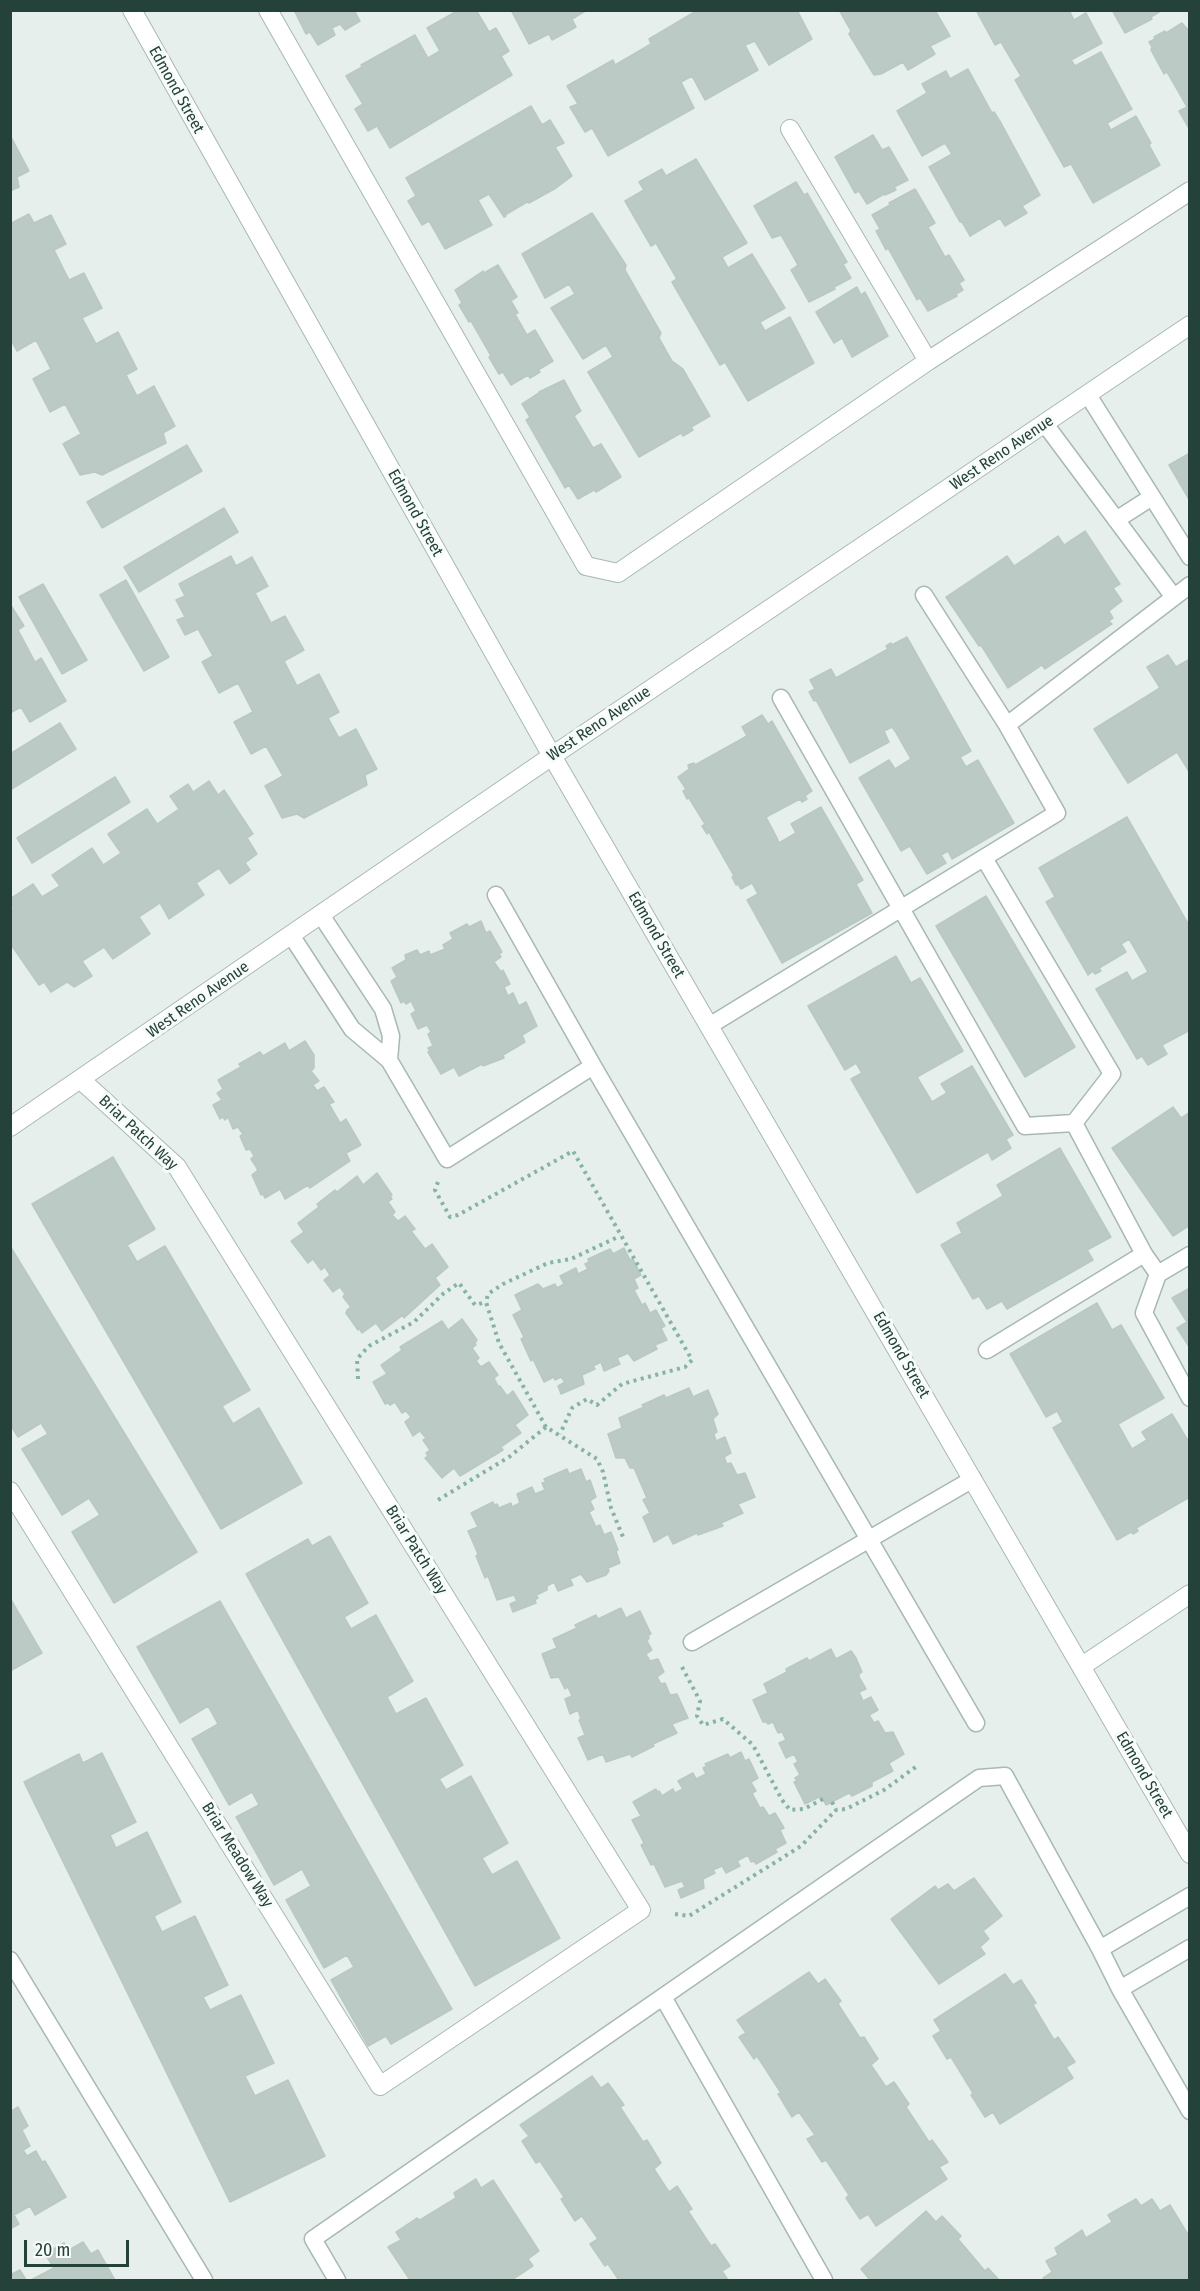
<!DOCTYPE html>
<style>
body{margin:0}
#map{position:relative;width:1200px;height:2291px;overflow:hidden;background:#e6efeb;font-family:"Fira Sans Condensed",sans-serif}
canvas{display:block}
.frame{position:absolute;inset:0;border:12px solid #24423a;pointer-events:none}
.scale{position:absolute;left:24px;top:2240px;width:105px;height:27px;box-sizing:border-box;border:3px solid #24423a;border-top:0;padding-left:8px;font-size:18px;line-height:21px;white-space:nowrap;color:#24423a;-webkit-text-stroke:4px #f7fbf9;paint-order:stroke}
</style>
<div id="map">
<canvas width="1200" height="2291"></canvas>
<div class="frame"></div>
<div class="scale">20 m</div>
</div>
<script>
const c = document.querySelector('canvas').getContext('2d');
c.lineJoin = 'round';
function fill(path, color) { c.fillStyle = color; c.fill(path, 'evenodd'); }
const poly = rows => new Path2D(rows.map(r => 'M' + r).join(''));
function trace(path, color, width, dash) { c.strokeStyle = color; c.lineWidth = width; c.lineCap = dash ? 'butt' : 'round'; c.setLineDash(dash || []); c.stroke(path); }
function write(font, color, halo, rows, align = 'center') {
  c.font = font + ' "Fira Sans Condensed",sans-serif'; c.lineWidth = 6; c.setLineDash([]); c.textBaseline = 'middle'; c.strokeStyle = halo; c.fillStyle = color; for (const [text, x, y, turn = 0] of rows) {
    c.save(); c.translate(x, y); c.rotate((+turn || 0) * Math.PI / 180); c.textAlign = isNaN(turn) ? turn : align; if (halo) c.strokeText(text, 0, 0); c.fillText(text, 0, 0); c.restore();
  }
}
const building = poly([
 [294,10,354,10,360,21,345,30,340,24,332,28,335,35,318,45,310,32,306,34,294,10],
 [459,10,476,10,489,32,496,28,509,51,501,56,512,75,390,148,377,126,368,131,355,109,363,104,346,76,362,67,361,65,415,35,428,58,440,51,427,28,459,10],
 [511,10,587,10,572,19,576,27,552,40,549,34,529,44,511,10],
 [698,10,797,10,812,39,769,65,755,41,745,45,758,70,705,100,692,76,681,82,694,108,608,156,592,128,585,132,570,107,578,104,567,86,613,60,615,65,651,44,649,39,698,10],
 [839,10,935,10,950,36,930,46,935,54,908,70,903,62,881,74,874,75,849,34,851,31,839,10],
 [976,10,1069,10,1074,20,1086,13,1102,43,1071,60,1075,66,1101,52,1132,109,1107,123,1111,130,1136,116,1151,143,1149,145,1160,165,1093,203,1071,164,1064,167,1015,80,1021,76,1001,42,995,45,976,10],
 [1112,10,1162,10,1151,17,1152,19,1125,33,1112,10],
 [1182,23,1190,32,1190,130,1179,111,1187,107,1167,72,1164,74,1151,50,1152,47,1149,42,1155,39,1154,37,1165,31,1166,33,1182,23],
 [968,69,992,113,994,112,1001,123,1040,195,1022,206,1027,213,1005,226,1000,218,970,236,962,222,960,222,929,167,952,154,945,143,922,156,897,111,927,93,922,84,946,71,950,79,968,69],
 [531,106,542,125,550,120,564,143,555,147,572,176,556,188,529,203,527,202,505,215,506,216,504,217,489,194,478,200,492,225,445,249,429,221,422,225,408,201,416,196,406,178,531,106],
 [10,135,29,171,17,177,19,187,10,191,10,135],
 [873,135,882,150,889,147,908,180,894,187,896,190,885,195,884,194,867,204,859,191,855,193,835,157,873,135],
 [696,159,747,243,722,257,728,268,752,254,785,308,760,322,765,331,790,317,814,363,748,401,725,362,720,365,672,282,677,279,656,243,651,246,625,201,644,190,639,182,662,169,666,176,696,159],
 [796,182,804,195,807,193,847,262,843,264,851,278,834,287,835,289,809,302,791,270,798,265,781,235,772,238,754,206,796,182],
 [915,189,935,223,928,227,945,257,949,255,964,280,959,283,963,290,956,294,957,296,928,311,920,298,917,300,888,248,886,250,876,231,880,229,872,215,890,205,889,203,915,189],
 [592,213,626,265,625,270,661,333,659,338,672,361,683,369,710,416,691,427,693,430,683,436,681,433,639,457,588,372,613,357,606,345,583,359,551,308,575,294,569,284,545,298,522,254,592,213],
 [29,214,34,223,51,215,66,244,54,250,69,280,84,273,102,308,82,318,96,344,118,332,137,369,126,375,137,396,154,386,175,426,163,433,166,443,102,475,95,472,80,475,63,444,81,434,65,404,50,412,33,379,51,369,36,340,17,351,10,338,10,224,29,214],
 [498,265,517,297,511,301,518,313,515,314,527,335,535,330,553,361,538,370,540,372,530,378,528,375,511,385,503,372,499,374,489,357,491,356,471,321,469,322,459,305,462,303,455,290,483,271,484,273,498,265],
 [857,287,861,295,865,292,888,336,852,357,842,338,834,343,816,312,857,287],
 [564,380,581,411,574,416,593,448,601,444,621,477,596,492,594,490,578,499,569,485,565,488,526,420,530,417,522,404,539,393,539,392,564,380],
 [187,445,202,471,102,528,87,502,187,445],
 [1190,453,1190,501,1169,465,1190,453],
 [224,508,238,532,139,592,124,567,224,508],
 [1085,531,1120,584,1113,588,1122,601,1109,611,1113,618,1109,621,1112,624,1045,669,1042,665,1008,688,981,645,979,646,946,597,1007,556,1014,566,1058,536,1064,545,1085,531],
 [231,556,236,566,252,557,268,586,255,593,271,623,285,616,304,650,284,661,297,686,319,674,339,712,328,718,339,738,356,729,377,769,365,775,367,785,304,818,297,814,282,818,265,786,283,776,266,746,251,754,234,722,253,712,238,683,219,693,202,662,213,656,198,629,185,635,177,620,185,617,176,600,185,596,179,584,231,556],
 [126,580,169,657,144,671,100,595,126,580],
 [43,584,87,660,62,674,19,597,43,584],
 [10,604,24,626,18,630,35,662,41,658,66,701,30,722,21,707,10,713,10,604],
 [907,637,971,751,960,757,966,767,978,760,1014,823,952,859,948,851,941,855,946,863,927,874,910,846,901,851,859,778,889,760,895,769,911,759,895,731,892,727,884,731,889,742,850,763,816,700,814,701,809,692,815,689,810,680,831,669,836,678,888,649,886,646,891,643,892,645,907,637],
 [1168,655,1176,667,1190,659,1190,773,1177,752,1128,783,1094,729,1160,688,1147,667,1168,655],
 [762,715,768,724,772,721,812,791,805,796,807,799,802,802,800,799,766,817,777,838,779,843,796,833,791,824,821,807,863,880,856,884,872,913,782,963,747,900,758,894,752,883,741,889,738,884,736,885,732,877,734,876,709,832,707,834,702,826,705,824,689,798,687,799,683,791,686,789,678,777,689,769,688,765,694,763,695,765,747,736,742,727,762,715],
 [60,723,76,749,10,790,10,754,60,723],
 [115,777,130,802,32,863,17,838,115,777],
 [209,781,218,795,224,790,253,834,247,838,257,854,245,863,250,870,230,884,219,868,196,883,204,895,169,919,160,903,139,917,150,934,113,959,104,947,82,961,92,976,74,987,67,982,51,992,44,982,39,985,10,943,10,911,14,908,10,904,10,899,33,884,42,897,60,886,52,875,92,848,103,865,121,853,108,834,147,809,157,824,179,809,170,796,188,784,193,792,209,781],
 [1127,817,1190,927,1190,1030,1162,1045,1167,1054,1148,1065,1142,1056,1137,1059,1096,989,1127,972,1132,981,1148,972,1129,939,1121,944,1126,952,1099,968,1101,971,1095,974,1093,971,1088,975,1046,902,1055,897,1039,868,1127,817],
 [986,896,1075,1047,1025,1077,936,926,986,896],
 [481,921,486,933,490,931,502,952,499,954,501,957,494,962,501,972,503,970,510,984,504,987,508,996,513,993,519,1006,526,1002,537,1026,522,1035,525,1042,503,1055,504,1058,483,1066,482,1064,459,1076,454,1067,441,1074,428,1052,430,1051,428,1048,433,1046,428,1034,431,1032,427,1025,418,1029,411,1014,416,1011,411,1001,406,1004,403,1001,401,1003,391,981,397,977,392,968,406,960,405,955,417,950,420,955,429,951,430,955,445,949,443,945,453,939,450,933,467,924,469,927,481,921],
 [896,956,911,983,920,978,963,1051,917,1077,932,1102,947,1093,941,1084,972,1066,1013,1135,1006,1139,1011,1148,992,1160,988,1152,917,1193,851,1079,862,1073,856,1063,845,1070,808,1006,896,956],
 [305,1041,314,1055,314,1068,311,1071,319,1081,313,1085,317,1091,324,1087,334,1102,329,1104,340,1123,346,1119,361,1145,346,1153,350,1161,310,1188,308,1185,285,1199,280,1189,265,1198,263,1194,261,1195,252,1175,258,1170,251,1159,254,1156,250,1149,246,1150,240,1136,243,1134,238,1127,233,1129,228,1117,225,1120,223,1117,220,1119,213,1105,222,1100,217,1093,223,1089,218,1080,241,1067,239,1064,260,1052,263,1056,285,1043,289,1051,305,1041],
 [1173,1107,1181,1118,1190,1112,1190,1225,1173,1236,1112,1148,1173,1107],
 [1060,1148,1111,1237,1087,1250,1093,1260,1007,1309,1002,1301,987,1309,979,1296,973,1299,941,1245,962,1233,957,1223,1003,1196,997,1185,1060,1148],
 [113,1157,155,1229,127,1245,137,1262,165,1246,250,1390,222,1406,233,1424,259,1408,302,1483,221,1529,32,1204,113,1157],
 [377,1173,392,1195,390,1196,392,1199,388,1202,395,1212,392,1215,398,1221,405,1216,415,1229,411,1231,425,1249,432,1244,448,1267,435,1278,440,1285,404,1318,403,1315,382,1331,376,1323,362,1333,359,1328,358,1330,346,1313,347,1310,351,1307,343,1297,345,1294,340,1287,333,1292,324,1280,330,1275,325,1267,321,1270,313,1259,308,1263,291,1241,304,1232,298,1223,319,1207,317,1204,335,1190,337,1192,357,1176,363,1185,377,1173],
 [10,1246,197,1552,114,1603,72,1532,100,1515,89,1498,62,1515,22,1449,48,1434,41,1423,18,1437,10,1424,10,1246],
 [624,1248,630,1260,633,1259,641,1275,634,1279,638,1288,634,1290,642,1305,645,1303,650,1313,656,1310,665,1326,661,1328,667,1340,655,1345,657,1349,634,1361,628,1353,617,1358,620,1364,604,1371,601,1362,593,1366,595,1369,582,1375,584,1384,561,1394,558,1386,565,1382,561,1377,555,1380,554,1377,544,1382,533,1359,531,1361,521,1339,524,1337,513,1315,522,1310,515,1295,538,1284,543,1289,555,1284,557,1288,564,1284,560,1276,576,1268,578,1274,588,1269,585,1264,589,1262,588,1259,610,1249,613,1254,624,1248],
 [1190,1288,1190,1348,1177,1328,1187,1322,1172,1298,1190,1288],
 [1097,1303,1112,1330,1121,1325,1164,1398,1118,1424,1132,1449,1147,1440,1142,1432,1172,1414,1190,1444,1190,1500,1188,1498,1136,1528,1138,1531,1133,1534,1131,1532,1117,1540,1053,1428,1063,1422,1057,1411,1046,1417,1010,1354,1097,1303],
 [462,1319,477,1340,475,1343,476,1345,472,1348,479,1358,476,1361,481,1367,489,1362,498,1375,494,1378,498,1386,500,1386,507,1396,513,1391,528,1415,515,1425,521,1433,501,1447,503,1450,460,1476,454,1468,442,1478,425,1458,428,1456,426,1453,430,1450,423,1440,426,1438,420,1431,413,1436,405,1422,411,1417,406,1411,402,1413,395,1402,390,1405,388,1403,385,1404,373,1382,387,1374,381,1365,402,1350,400,1347,442,1321,448,1330,462,1319],
 [689,1388,693,1397,708,1390,718,1414,713,1419,717,1432,714,1434,716,1441,725,1437,731,1453,724,1457,727,1464,731,1463,737,1475,745,1473,755,1497,738,1504,743,1513,721,1523,723,1526,698,1535,697,1533,673,1544,668,1534,654,1542,643,1517,650,1513,643,1500,647,1498,634,1468,630,1468,625,1458,616,1458,608,1434,622,1428,619,1418,644,1407,642,1405,664,1395,666,1398,689,1388],
 [567,1469,569,1474,581,1469,586,1482,590,1480,596,1497,590,1501,594,1509,589,1512,596,1527,600,1525,604,1535,611,1532,618,1550,616,1551,620,1563,608,1568,609,1571,606,1575,587,1582,581,1574,570,1579,573,1585,558,1591,554,1582,547,1586,547,1590,536,1595,538,1598,535,1600,536,1603,513,1612,510,1604,517,1601,514,1595,497,1600,488,1576,485,1578,476,1556,478,1554,468,1531,478,1527,471,1513,493,1502,494,1505,497,1504,499,1508,511,1503,512,1507,520,1503,517,1494,532,1487,535,1494,545,1490,542,1483,546,1482,544,1479,567,1469],
 [330,1536,368,1603,344,1617,351,1629,376,1615,413,1681,387,1697,396,1714,426,1698,463,1765,439,1779,446,1790,471,1776,508,1843,482,1858,492,1875,517,1861,560,1938,475,1986,246,1574,308,1539,312,1546,330,1536],
 [10,1598,42,1653,10,1671,10,1598],
 [220,1601,452,2009,391,2044,386,2036,368,2046,331,1980,354,1967,347,1955,324,1968,286,1900,311,1886,302,1869,274,1885,236,1817,259,1805,252,1792,229,1805,192,1739,218,1724,208,1706,180,1723,137,1647,220,1601],
 [621,1608,626,1618,640,1611,651,1634,648,1635,649,1638,647,1641,652,1650,646,1654,650,1661,658,1659,664,1672,657,1677,661,1684,665,1683,670,1695,677,1694,688,1718,672,1724,677,1733,653,1744,654,1746,632,1757,630,1754,606,1762,603,1754,588,1760,578,1738,585,1735,579,1720,581,1719,578,1710,570,1714,565,1699,572,1696,568,1687,565,1689,559,1677,551,1678,542,1654,557,1648,553,1639,577,1628,575,1625,596,1615,598,1619,621,1608],
 [831,1649,836,1659,851,1651,856,1658,862,1672,859,1674,859,1677,866,1689,859,1692,863,1701,871,1697,878,1710,869,1715,874,1723,878,1721,885,1733,893,1732,904,1754,889,1763,893,1771,872,1782,872,1786,852,1796,849,1793,826,1805,821,1796,805,1804,794,1782,797,1781,795,1778,800,1775,794,1764,798,1762,794,1754,786,1758,779,1743,786,1740,782,1732,778,1733,773,1722,768,1724,766,1722,763,1722,753,1700,768,1693,764,1684,787,1672,786,1669,807,1658,809,1661,831,1649],
 [741,1752,745,1761,749,1759,758,1778,751,1782,756,1791,752,1793,760,1808,763,1807,769,1816,775,1813,784,1828,780,1830,786,1843,775,1849,777,1852,756,1864,754,1861,751,1862,748,1855,737,1861,740,1866,726,1873,722,1866,713,1870,715,1873,703,1879,704,1888,681,1898,678,1890,685,1887,682,1881,665,1887,654,1864,651,1865,641,1845,644,1843,632,1820,641,1816,633,1802,656,1789,657,1792,659,1791,662,1796,673,1789,675,1793,683,1789,678,1781,693,1773,696,1779,706,1774,703,1768,707,1766,705,1764,728,1754,730,1758,741,1752],
 [102,1753,136,1822,110,1835,116,1848,147,1832,181,1902,154,1916,162,1932,195,1916,228,1985,203,1997,210,2010,241,1995,274,2063,245,2076,255,2096,288,2080,325,2156,230,2202,24,1782,79,1754,83,1763,102,1753],
 [974,1878,1002,1916,983,1931,989,1939,980,1947,985,1954,939,1984,891,1919,935,1886,938,1890,948,1884,954,1891,974,1878],
 [809,1972,818,1984,825,1979,841,2001,838,2004,860,2038,864,2037,878,2059,871,2065,886,2087,894,2082,909,2104,906,2107,929,2142,932,2140,948,2162,939,2167,947,2179,876,2226,868,2214,860,2219,846,2198,849,2195,826,2160,822,2162,807,2139,815,2135,799,2112,792,2117,778,2094,781,2093,757,2056,754,2059,739,2037,746,2033,737,2020,809,1972],
 [1005,1974,1013,1985,1021,1980,1036,2003,1033,2005,1054,2040,1058,2037,1075,2062,1066,2067,1073,2078,1000,2124,993,2112,985,2117,971,2095,973,2093,951,2057,947,2059,933,2036,941,2031,934,2020,1005,1974],
 [592,2076,601,2088,608,2083,624,2105,620,2107,643,2142,647,2140,661,2163,654,2169,669,2192,677,2186,692,2209,688,2211,711,2246,715,2244,730,2266,722,2271,728,2280,619,2280,608,2264,605,2266,590,2244,598,2239,582,2216,575,2221,561,2199,564,2197,540,2161,536,2163,522,2141,529,2136,520,2125,592,2076],
 [18,2107,28,2126,22,2130,30,2146,23,2150,27,2156,36,2151,42,2162,45,2161,66,2197,35,2215,30,2206,14,2215,19,2224,10,2229,10,2112,18,2107],
 [476,2179,481,2188,493,2180,539,2251,528,2259,533,2266,512,2280,508,2279,505,2280,410,2280,388,2247,401,2240,396,2232,417,2218,420,2220,456,2198,454,2193,476,2179],
 [1136,2199,1141,2206,1152,2199,1160,2211,1170,2205,1190,2238,1190,2280,1044,2280,1043,2278,1052,2272,1046,2261,1058,2255,1055,2248,1082,2230,1086,2238,1112,2222,1108,2215,1136,2199],
 [926,2211,936,2222,942,2216,961,2236,958,2239,985,2271,988,2268,999,2280,870,2280,861,2269,926,2211],
 [83,2242,91,2254,98,2250,115,2280,31,2280,54,2268,45,2254,64,2243,69,2250,83,2242],
 [20,2270,26,2280,10,2280,10,2275,20,2270]
]);
fill(building, '#bbcac4');
trace(building, '#b8c9c2', 1.5);
const service = poly([
 [1088,395,1190,557],
 [1045,424,1173,596],
 [1116,520,1152,497],
 [924,595,1007,725],
 [781,698,1025,1126,1074,1123,1112,1074,984,858],
 [291,935,352,1029,389,1060,391,1036,383,1009,321,915],
 [709,1026,1057,813,1007,725,1190,585],
 [389,1060,447,1159,593,1066,496,895],
 [593,1066,976,1723],
 [1074,1123,1144,1254],
 [1158,1274,1144,1313,1190,1398],
 [987,1350,1144,1254,1158,1274,1190,1255],
 [692,1642,973,1479],
 [1100,1949,1190,1896],
 [10,1960,204,2280],
 [1120,1989,1190,1948],
 [663,1997,824,2280],
 [337,2280,313,2239,979,1778,1005,1776,1100,1949,1120,1989,1190,2111]
]);
const minor = poly([
 [268,10,586,566,618,573,928,361],
 [790,129,928,361,1190,191],
 [10,1491,380,2086,641,1910,177,1167,81,1080],
 [1082,1666,1190,1594]
]);
const tertiary = poly([
 [132,10,552,756,1190,1854],
 [10,1127,552,756,1190,325]
]);
trace(service, '#a8b8b2', 19);
trace(minor, '#a8b8b2', 20);
trace(tertiary, '#a8b8b2', 20);
trace(poly([
 [438,1182,435,1190,450,1217,458,1215,573,1151,692,1360,685,1367,622,1384,597,1405,587,1399,572,1408,560,1434],
 [358,1379,357,1359,369,1346,414,1322,444,1293,459,1283,475,1305,486,1302],
 [546,1427,499,1343,486,1302,488,1294,503,1284,548,1263,571,1259,620,1236],
 [438,1500,509,1457,546,1427,597,1459,603,1472,611,1508,623,1537],
 [682,1667,700,1701,697,1716,703,1725,723,1719,753,1745,782,1800,790,1810,804,1809,823,1799],
 [832,1802,836,1810,846,1809,884,1790,917,1766],
 [675,1914,689,1916,774,1863,801,1846,836,1810]
]), '#86b3a5', 4, [3, 4.5]);
trace(service, '#fff', 16);
trace(minor, '#fff', 18);
trace(tertiary, '#fff', 18);
write('16px', '#24423a', '#f7fbf9', [
 ["Edmond Street",176,90,61],
 ["West Reno Avenue",1002,453,-34],
 ["Edmond Street",415,513,61],
 ["West Reno Avenue",599,724,-34],
 ["Edmond Street",656,935,60],
 ["West Reno Avenue",198,1000,-35],
 ["Briar Patch Way",138,1133,43],
 ["Edmond Street",901,1355,60],
 ["Briar Patch Way",416,1550,58],
 ["Edmond Street",1144,1775,60],
 ["Briar Meadow Way",237,1855,58]
]);
</script>
